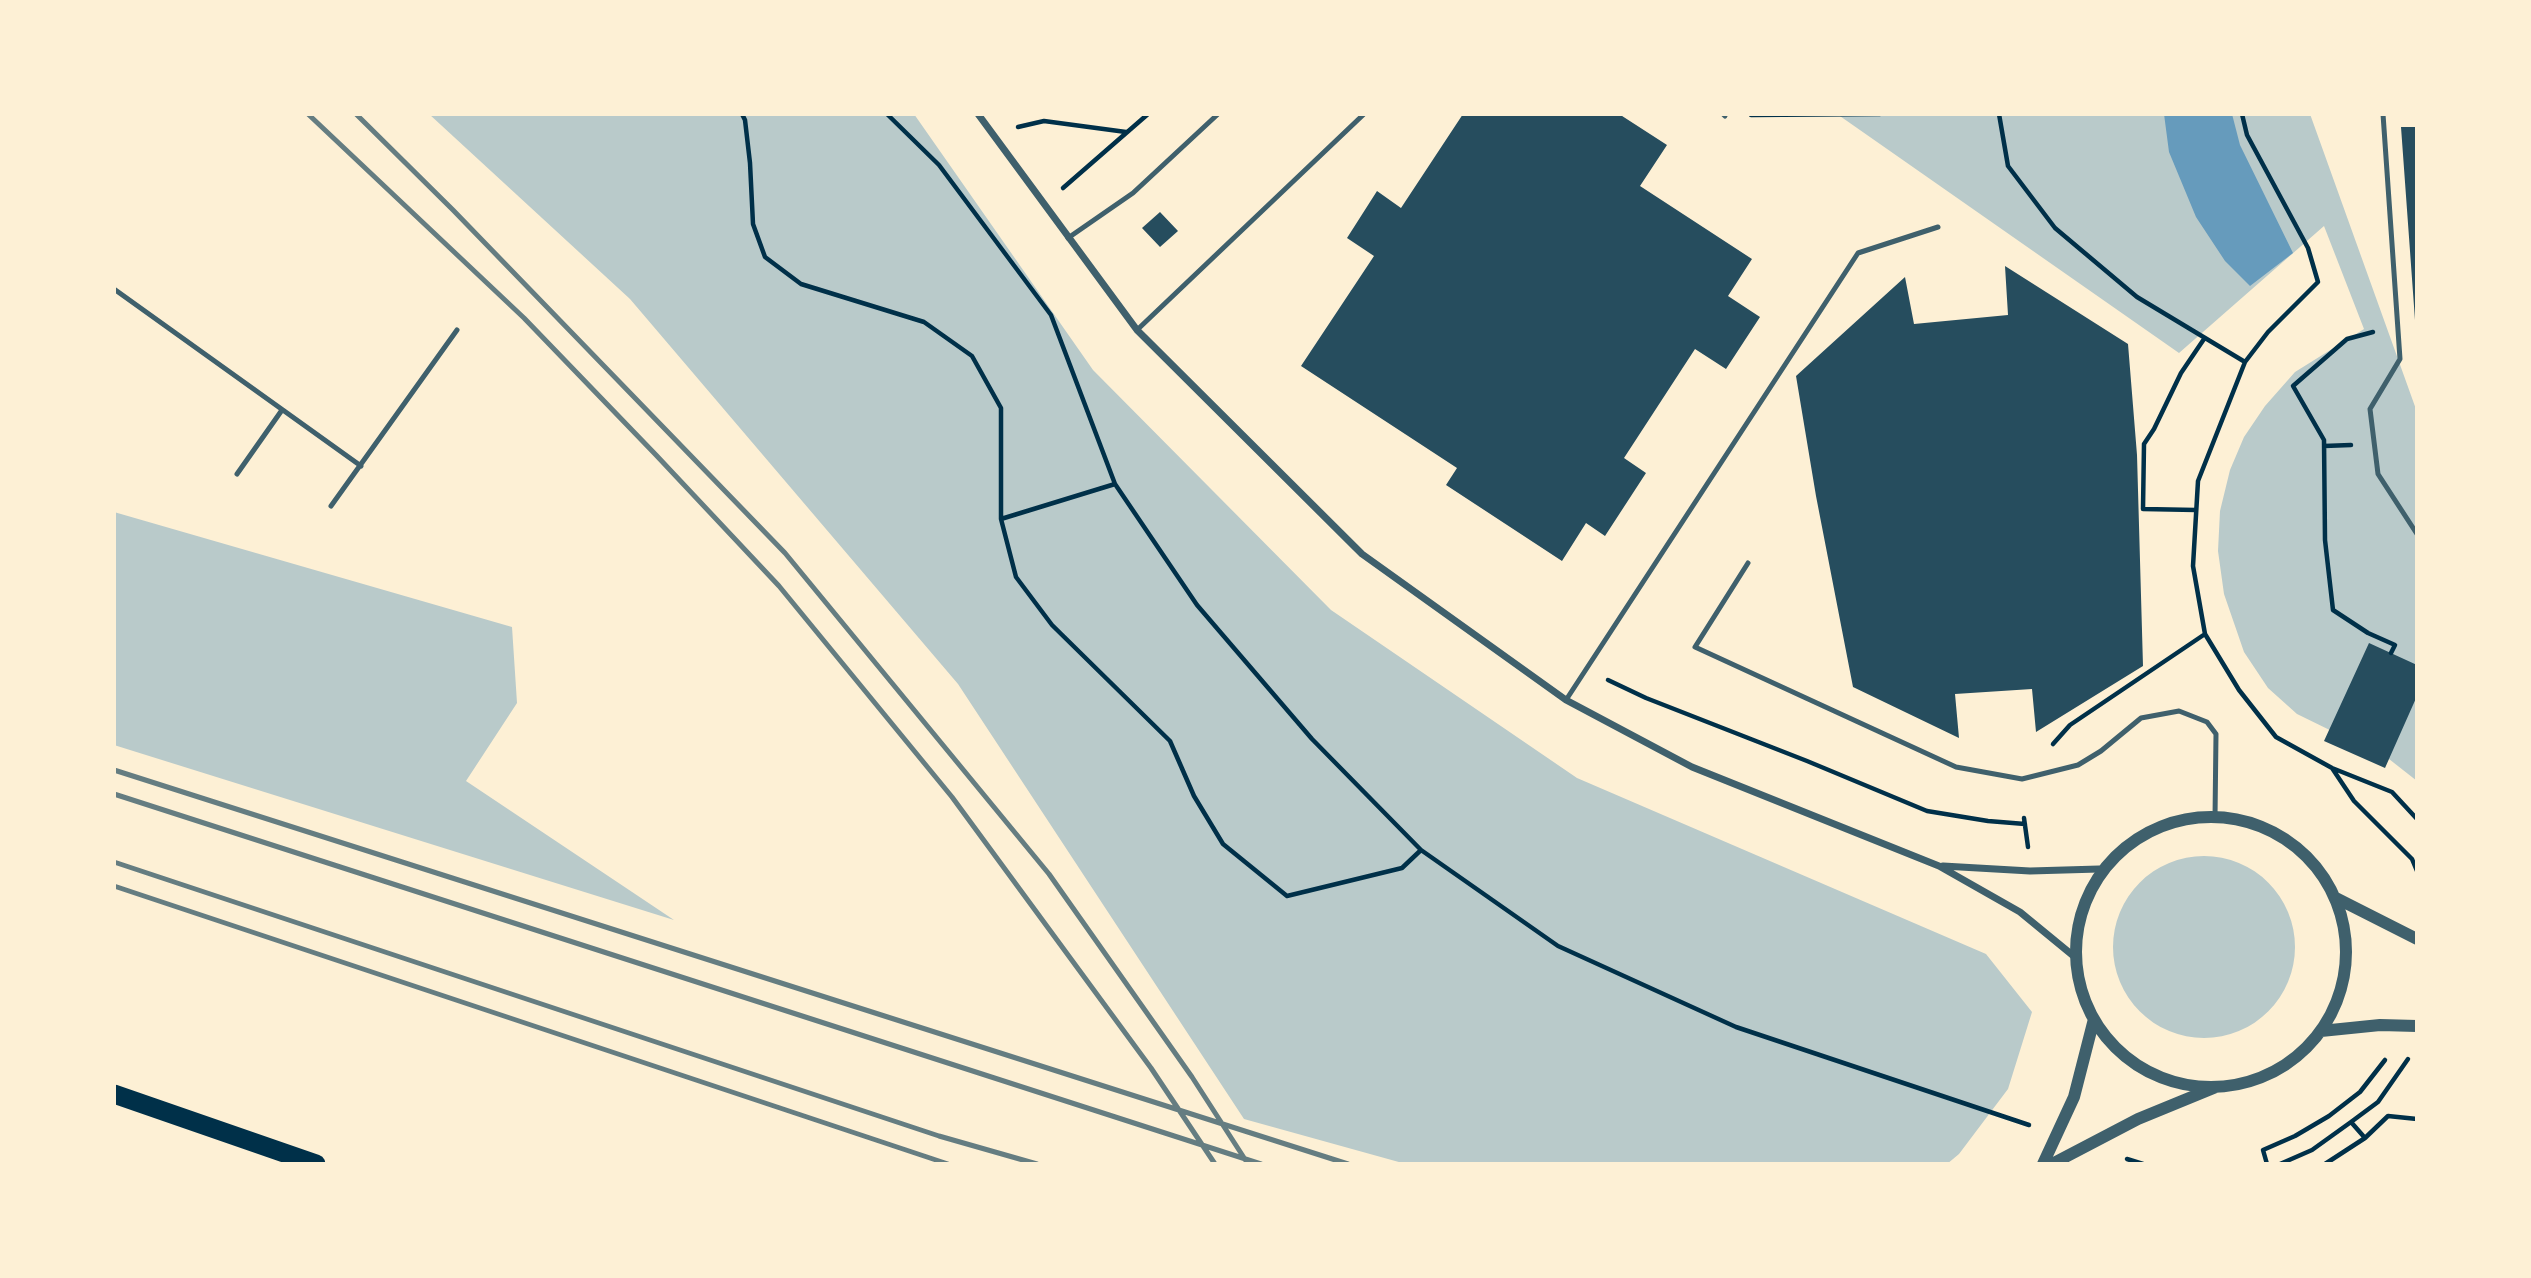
<!DOCTYPE html>
<style>
body{margin:0}
#map{position:relative;width:2531px;height:1278px;overflow:hidden;background:#fdf0d5;font-family:"Nunito Sans",sans-serif}
canvas{display:block}
.frame{position:absolute;inset:0;border:116px solid #fdf0d5;pointer-events:none}
</style>
<div id="map">
<canvas width="2531" height="1278"></canvas>
<div class="frame"></div>
</div>
<script>
const c = document.querySelector('canvas').getContext('2d');
c.lineJoin = 'round';
function fill(path, color) { c.fillStyle = color; c.fill(path, 'evenodd'); }
const poly = rows => new Path2D(rows.map(r => 'M' + r).join(''));
function trace(path, color, width, dash) { c.strokeStyle = color; c.lineWidth = width; c.lineCap = dash ? 'butt' : 'round'; c.setLineDash(dash || []); c.stroke(path); }
fill(poly([
 [429,114,914,114,1093,370,1331,610,1577,778,1986,954,2032,1012,2008,1089,1959,1154,1947,1164,1406,1164,1244,1119,958,684,630,299],
 [1837,114,2310,114,2417,412,2417,781,2389,759,2297,714,2268,688,2244,652,2224,594,2218,551,2220,511,2230,470,2244,437,2265,406,2295,372,2364,329,2324,226,2179,353],
 [114,512,512,627,517,703,466,781,674,920,114,745],
 '2113 947a91 91 0 1 1 182 0a91 91 0 1 1-182 0Z'
]), '#b9caca');
fill(poly([
 [2164,114,2232,114,2240,145,2293,253,2250,286,2225,261,2196,217,2169,152]
]), '#669bbc');
fill(poly([
 [1463,114,1619,114,1667,145,1640,186,1752,259,1728,296,1760,317,1726,369,1695,349,1624,458,1646,473,1605,536,1586,523,1562,561,1446,485,1457,468,1301,366,1374,256,1347,238,1377,191,1401,208],
 [2401,127,2417,127,2417,320,2415,320],
 [1160,212,1178,231,1160,247,1142,228],
 [2005,266,2128,344,2137,455,2143,666,2036,732,2032,689,1955,694,1959,738,1853,687,1816,496,1796,376,1905,277,1914,324,2008,315],
 [2369,643,2417,665,2417,696,2385,768,2324,741]
]), '#264d5e');
trace(poly([
 [742,114,745,120,750,163,753,224,765,257,801,284,924,322,972,356,1001,408,1001,519,1016,577,1052,625,1170,741,1194,796,1223,844,1287,896,1402,868,1421,850],
 [887,114,939,165,1051,315,1115,484,1197,605,1312,739,1421,850,1558,946,1736,1027,2029,1125],
 [1999,114,2008,166,2055,228,2137,297,2245,362],
 [2242,114,2247,135,2308,248,2318,282,2268,332,2245,362,2198,481,2193,566,2205,634,2239,690,2276,737,2332,768,2392,792,2417,819],
 [1751,115,1880,114],
 [1018,127,1044,121,1126,132],
 [1063,188,1148,114],
 [2373,332,2347,339,2293,386,2324,440,2325,540,2333,610,2368,633,2395,645,2391,653],
 [2324,446,2351,445],
 [2196,510,2143,509,2144,444,2154,429,2181,373,2204,339],
 [1001,519,1115,484],
 [1608,680,1646,698,1807,761,1927,811,1988,821,2025,824],
 [2053,744,2070,725,2205,634],
 [2332,768,2354,801,2412,859,2417,871],
 [2024,818,2028,847],
 [2351,1122,2378,1102,2408,1059],
 [2365,1138,2388,1116,2417,1119],
 [2127,1159,2143,1164],
 [2267,1164,2263,1150,2295,1136,2329,1116,2360,1092,2385,1060],
 [2280,1164,2312,1150,2351,1122,2365,1138,2325,1164]
]), '#003049', 4.5);
trace(poly([
 [1723,114,1725,116],
 [2383,114,2400,359,2370,409,2378,474,2417,534],
 [1068,238,1133,193,1218,114],
 [114,289,361,466],
 [1137,330,1364,114],
 [237,474,282,410],
 [331,506,457,330],
 [1748,563,1695,647,1956,767,2022,779,2078,765,2101,751,2141,718,2179,711,2207,722,2216,734,2215,818],
 [1566,700,1858,253,1938,227]
]), '#3f606c', 5);
trace(poly([
 [978,114,1137,330,1362,554,1566,700,1692,767,1939,866,2020,912,2076,958],
 [1943,866,2030,871,2099,869]
]), '#3f606c', 7);
trace(poly([
 '2076 952a135 135 0 1 1 270 0a135 135 0 1 1-270 0Z',
 [2336,898,2417,939],
 [2321,1031,2380,1025,2417,1026],
 [2043,1164,2074,1097,2094,1019],
 [2052,1164,2138,1119,2216,1087]
]), '#3f606c', 12);
trace(poly([
 [114,1094,316,1164]
]), '#003049', 19);
trace(poly([
 [308,114,524,318,656,455,779,586,952,797,1151,1068,1215,1164],
 [356,114,453,210,785,553,1049,874,1192,1077,1248,1164],
 [114,770,1348,1164],
 [114,794,1261,1164],
 [114,862,939,1136,1037,1164],
 [114,886,948,1164]
]), '#657d81', 5);
</script>
